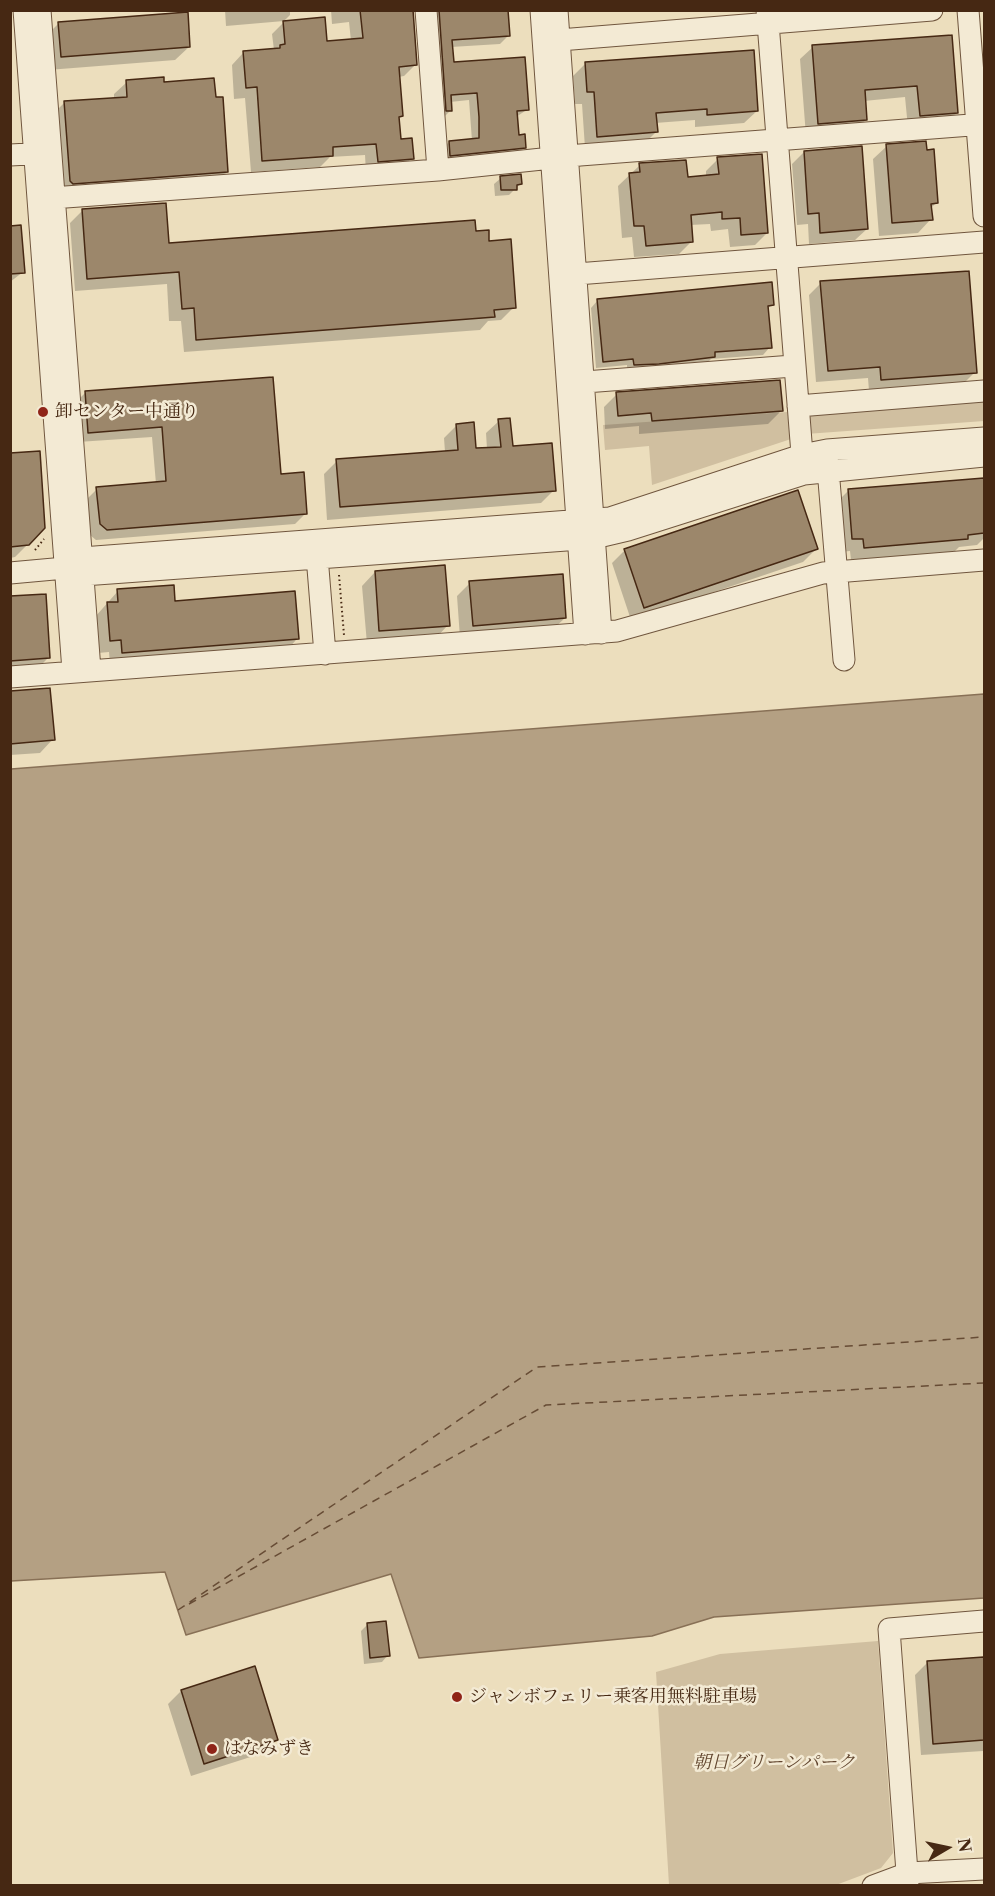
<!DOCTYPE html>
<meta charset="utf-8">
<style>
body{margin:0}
#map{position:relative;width:995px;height:1896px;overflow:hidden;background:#ecdebd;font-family:"Libre Caslon Text",serif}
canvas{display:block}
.frame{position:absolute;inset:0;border:12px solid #462813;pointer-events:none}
.north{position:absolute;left:917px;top:1818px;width:60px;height:60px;-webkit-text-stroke:4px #f3ead4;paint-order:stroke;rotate:81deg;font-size:16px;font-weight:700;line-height:24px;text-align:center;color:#462813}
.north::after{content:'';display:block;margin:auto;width:21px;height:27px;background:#462813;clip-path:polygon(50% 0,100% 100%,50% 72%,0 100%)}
</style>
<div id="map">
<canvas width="995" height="1896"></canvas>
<div class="frame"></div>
<div class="north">N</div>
</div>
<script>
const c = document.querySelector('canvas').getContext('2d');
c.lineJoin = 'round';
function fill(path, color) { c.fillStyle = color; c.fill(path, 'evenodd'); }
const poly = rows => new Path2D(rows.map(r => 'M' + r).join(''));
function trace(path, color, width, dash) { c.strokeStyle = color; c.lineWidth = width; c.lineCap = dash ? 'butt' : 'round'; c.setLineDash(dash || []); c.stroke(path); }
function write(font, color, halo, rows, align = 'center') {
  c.font = font + ' "Libre Caslon Text","Noto Serif JP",serif'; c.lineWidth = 5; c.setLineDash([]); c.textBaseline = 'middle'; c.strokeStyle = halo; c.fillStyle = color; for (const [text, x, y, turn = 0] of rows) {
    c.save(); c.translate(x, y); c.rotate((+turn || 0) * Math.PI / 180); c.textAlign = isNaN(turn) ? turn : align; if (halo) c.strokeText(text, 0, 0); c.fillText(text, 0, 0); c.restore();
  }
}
fill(poly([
 [984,400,984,421,806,434,805,421,812,411],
 [787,412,791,439,652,485,649,446,605,450,603,425],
 [878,1641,893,1853,881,1868,836,1885,669,1885,656,1672,720,1654]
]), '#d0bfa0');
const water = poly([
 [984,694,984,1598,714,1617,652,1636,419,1658,391,1574,186,1635,165,1572,11,1581,11,769,984,694]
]);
fill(water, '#b4a083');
trace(water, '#887056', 1.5);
fill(poly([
 [225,10,290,10,290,15,284,21,226,26],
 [331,10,412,10,416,64,404,76,398,77,401,116,398,119,400,141,412,158,400,170,366,173,365,155,330,157,320,167,251,172,245,98,234,99,232,65,243,53,274,50,272,34,284,22,326,43,351,41,349,22,332,24],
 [439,10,508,36,500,44,451,47,452,64,528,109,516,117,518,136,525,147,517,155,442,163,441,150,449,142,472,141,469,100,450,102,451,110,443,118,432,18],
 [58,24,189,47,175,60,48,70,45,37],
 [950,36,957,113,944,125,908,128,905,97,864,101,866,120,853,132,806,136,800,59,813,47],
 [586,63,757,111,744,123,695,127,695,120,655,123,656,132,644,144,585,148,582,104,575,104,573,76],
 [127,82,163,83,227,172,214,185,60,196,51,116,64,103,114,99,114,94],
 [887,146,936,203,930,209,931,219,918,233,879,236,873,159],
 [804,152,867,229,855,240,809,244,808,224,797,225,792,164],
 [718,159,767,233,755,245,730,247,728,229,711,231,710,224,690,225,691,242,679,254,634,257,632,237,622,238,618,186,640,165,686,178,706,176,706,171],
 [501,178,520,184,509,195,495,196,494,184],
 [83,210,167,245,474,232,488,242,514,307,501,320,488,321,480,330,184,352,181,321,169,321,167,284,75,291,70,223],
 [10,228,23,272,10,282],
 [821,283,975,372,963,384,869,391,868,378,816,382,809,295],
 [598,300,772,305,767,309,770,347,763,355,711,359,707,363,627,372,627,365,596,368,591,308],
 [86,392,279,475,305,514,295,524,96,540,90,535,87,499,97,489,156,484,152,437,78,442,75,403],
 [617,394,781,411,768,424,639,434,639,426,605,429,604,407],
 [499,421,511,447,554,490,541,503,327,520,324,474,337,461,445,452,444,438,457,425,475,450,487,449,486,433],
 [10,455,28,544,15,557,10,558],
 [984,479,984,538,977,545,959,547,954,552,851,560,850,551,840,552,836,503,849,490],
 [816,549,803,562,631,620,612,563,625,550],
 [375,572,448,625,435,639,367,644,362,586],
 [470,583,565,618,551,631,460,638,457,596],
 [118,591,297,639,285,652,110,665,109,652,98,653,95,617],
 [10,598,49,657,36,670,10,672],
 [10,693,53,739,40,753,10,755],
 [368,1624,388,1655,382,1662,364,1664,361,1631],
 [984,1659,984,1768,983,1751,921,1755,915,1675,927,1663],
 [181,1691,277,1740,263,1753,191,1776,168,1704]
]), '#0003');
trace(poly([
 [189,1604,546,1405,984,1383],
 [178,1610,537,1367,984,1337]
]), '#674c35', 1.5, [8, 6]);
const building = poly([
 [360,10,413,10,417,65,399,67,403,116,399,117,401,139,412,138,414,159,378,162,376,144,333,147,333,156,262,161,257,87,246,88,243,51,280,48,280,45,285,44,283,21,325,17,327,41,363,38,360,10],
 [439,10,508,10,510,36,452,40,454,62,525,57,529,110,517,111,519,135,525,134,526,148,450,156,449,141,479,138,479,117,477,93,451,95,452,111,446,111,439,10],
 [188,12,190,47,61,57,58,22,188,12],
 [952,35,958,113,920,116,917,86,865,90,867,120,818,124,812,45,952,35],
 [754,50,758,111,707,115,707,109,656,113,658,132,597,137,594,92,587,92,585,62,754,50],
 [164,77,164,82,214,78,216,97,223,97,228,172,73,184,70,181,64,101,127,97,126,80,164,77],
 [926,141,927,150,934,149,938,203,931,204,933,220,892,223,886,144,926,141],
 [862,146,868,229,820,233,819,213,808,214,804,151,862,146],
 [762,154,768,233,741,235,740,218,722,219,722,212,691,215,693,242,646,246,644,226,634,226,629,173,640,172,639,163,686,160,688,177,719,174,717,157,762,154],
 [521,174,522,184,517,185,517,190,501,190,500,176,521,174],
 [166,203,169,243,475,220,476,231,489,230,489,241,511,239,516,308,494,310,495,317,196,340,194,308,182,309,179,272,87,279,82,209,166,203],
 [21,225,25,273,10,274,10,226,21,225],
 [969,271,977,373,881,380,880,367,828,371,820,281,969,271],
 [772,282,774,305,768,306,772,348,715,352,715,357,659,364,634,365,633,359,603,362,597,299,772,282],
 [273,377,281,474,304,472,307,514,107,530,100,524,96,487,166,481,162,427,88,433,85,391,273,377],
 [780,380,783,411,652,421,651,413,618,416,616,392,780,380],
 [510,418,513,446,552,443,556,491,340,507,336,459,458,450,456,424,474,422,476,448,501,447,498,419,510,418],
 [40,451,45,528,29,545,10,547,10,453,40,451],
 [984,478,984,533,968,535,968,539,864,548,863,539,852,539,848,489,984,478],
 [798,490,818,549,644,608,624,549,798,490],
 [445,565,450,626,379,631,375,571,445,565],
 [563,574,566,618,473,626,469,581,563,574],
 [174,585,175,601,295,591,299,639,122,653,121,640,110,641,107,602,118,602,117,589,174,585],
 [46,594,50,658,10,661,10,596,46,594],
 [50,688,55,740,10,744,10,691,50,688],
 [386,1621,390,1656,370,1658,367,1623,386,1621],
 [984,1657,984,1740,933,1744,927,1661,984,1657],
 [255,1666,278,1740,204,1764,181,1690,255,1666]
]);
fill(building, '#9c876b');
trace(building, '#462813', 1.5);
const minor = poly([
 [24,10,73,671],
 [40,10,90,670],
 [426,10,438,170],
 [541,10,585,634],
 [557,10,601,633],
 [767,10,803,467],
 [968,10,984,216],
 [547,41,932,10],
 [10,155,49,153],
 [38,199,438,170,580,155,984,124],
 [564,275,984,242],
 [572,383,793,366],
 [798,406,984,391],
 [827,457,844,660],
 [316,544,325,654],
 [65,568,83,575,594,538,628,530,804,474,984,456],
 [10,573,65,568,82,558,610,518,802,455,827,450,984,438],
 [10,677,617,631,823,573,984,560],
 [873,1886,908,1873,984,1869],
 [908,1886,889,1629,984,1621]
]);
trace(minor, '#70563e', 23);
trace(poly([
 [35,550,44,539],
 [339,575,344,635]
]), '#462813', 2, [1.5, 3]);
trace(minor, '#f3ead4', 21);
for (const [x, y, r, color] of [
 [43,412,6,"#8f2418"],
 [457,1697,6,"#8f2418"],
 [212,1749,6,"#8f2418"]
]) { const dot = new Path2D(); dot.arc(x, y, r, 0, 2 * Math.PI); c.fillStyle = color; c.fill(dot); trace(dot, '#f3ead4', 2); }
write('18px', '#462813', '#f3ead4', [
 ["卸センター中通り",55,412],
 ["ジャンボフェリー乗客用無料駐車場",469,1697],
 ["はなみずき",224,1749]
], 'left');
write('italic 18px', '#62462f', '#f3ead4', [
 ["朝日グリーンパーク",774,1763]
]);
</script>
